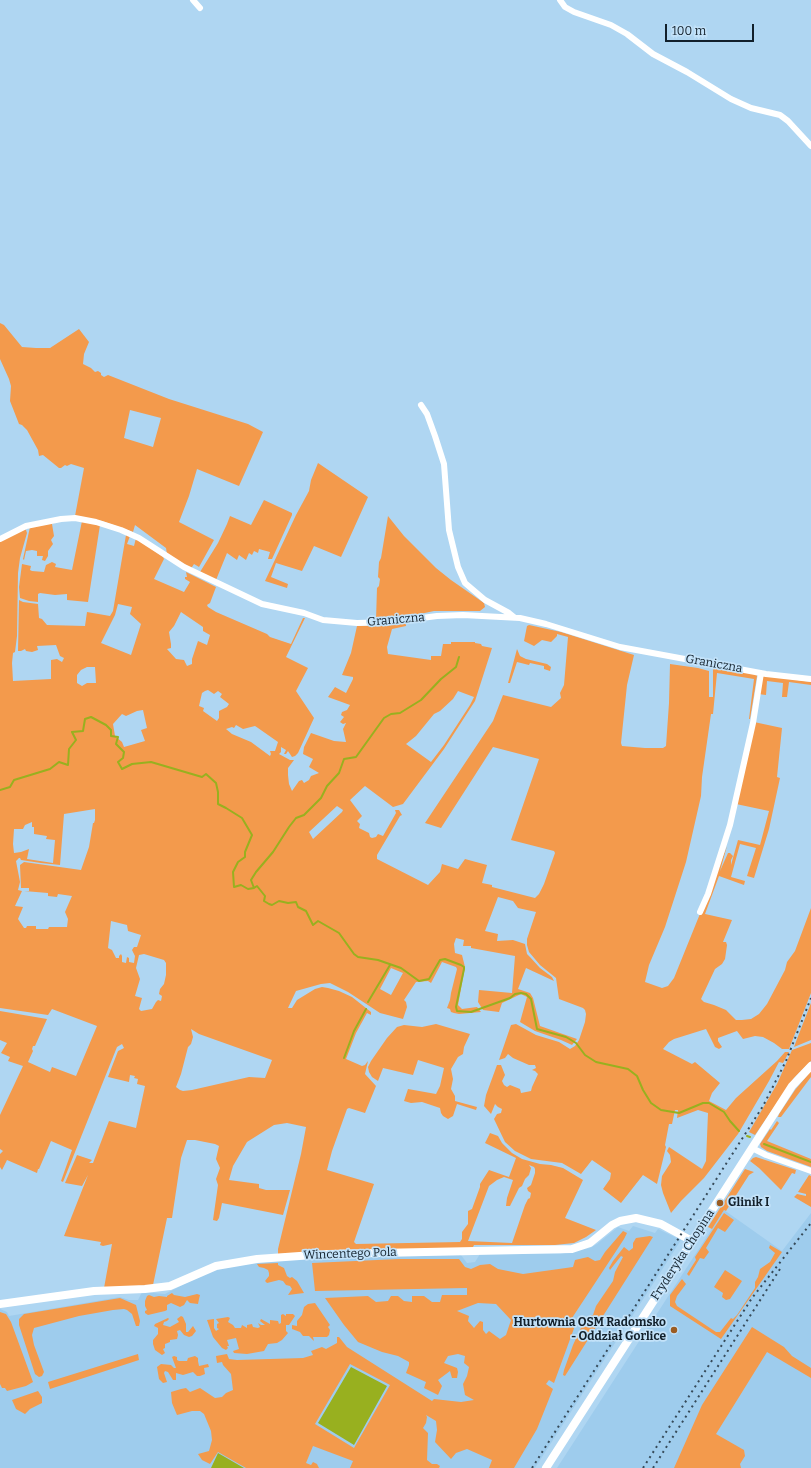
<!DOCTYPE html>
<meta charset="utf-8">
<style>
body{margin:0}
#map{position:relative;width:811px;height:1468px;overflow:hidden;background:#afd6f2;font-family:Bitter,serif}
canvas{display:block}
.scale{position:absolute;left:665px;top:24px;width:89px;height:18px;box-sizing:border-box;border:2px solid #12202b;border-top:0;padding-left:5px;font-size:12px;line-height:14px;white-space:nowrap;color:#12202b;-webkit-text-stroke:3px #c3e2f9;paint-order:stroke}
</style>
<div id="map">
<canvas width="811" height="1468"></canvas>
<div class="scale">100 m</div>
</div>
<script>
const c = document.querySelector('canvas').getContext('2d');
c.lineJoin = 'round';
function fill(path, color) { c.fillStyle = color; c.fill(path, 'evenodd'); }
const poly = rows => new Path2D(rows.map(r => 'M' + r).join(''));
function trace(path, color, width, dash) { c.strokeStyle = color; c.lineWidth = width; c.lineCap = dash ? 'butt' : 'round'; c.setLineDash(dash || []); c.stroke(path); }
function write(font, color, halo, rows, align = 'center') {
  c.font = font + ' Bitter,serif'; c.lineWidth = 3.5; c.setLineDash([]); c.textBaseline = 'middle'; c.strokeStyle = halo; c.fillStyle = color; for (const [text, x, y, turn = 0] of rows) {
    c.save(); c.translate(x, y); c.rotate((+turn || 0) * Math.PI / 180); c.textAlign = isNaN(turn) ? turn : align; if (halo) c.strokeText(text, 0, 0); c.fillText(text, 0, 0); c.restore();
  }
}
fill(poly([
 [724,1210,782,1251,811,1213,811,1468,557,1468],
 [633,1226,655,1233,658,1229,681,1240,535,1468,0,1468,0,1309,7,1312,9,1316,120,1297,129,1300,138,1300,142,1292,165,1294,198,1277,222,1267,258,1262,302,1259,461,1255,467,1263,475,1262,480,1254,560,1254,590,1248,597,1244,618,1227,629,1231]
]), '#9ecced');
fill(poly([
 [0,323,4,325,22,347,36,348,50,348,79,329,89,342,84,354,83,364,91,368,95,372,98,371,101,373,101,375,104,377,108,375,169,399,248,424,263,432,239,486,197,469,189,496,179,522,214,540,199,567,194,564,190,570,167,554,166,548,135,525,133,532,102,521,75,516,84,468,71,464,67,466,65,465,61,468,59,468,43,455,39,456,38,450,27,430,22,425,19,424,10,401,11,386,9,379,0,359],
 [130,410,161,418,153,447,124,438],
 [318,463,368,497,341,557,314,546,302,571,276,563,271,577,288,584,287,588,265,581,296,515,309,491,311,480],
 [264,500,292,513,292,515,272,559,268,559,270,552,259,549,258,553,254,551,252,555,249,553,246,560,239,555,237,560,227,553,216,580,200,572,218,543,227,524,230,516,251,525],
 [388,516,404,536,436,568,451,580,484,603,485,607,480,611,434,611,392,620,376,620,377,588,379,586,380,579,378,577,379,562,381,558],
 [82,521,100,525,88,602,67,600,67,594,55,595,40,593,38,594,38,602,29,601,20,598,19,587,22,564,31,566,30,570,32,571,44,572,46,565,52,562,56,564,55,567,72,570],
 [55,523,52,524,54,536,51,540,53,544,48,551,48,556,45,561,42,560,43,556,37,556,37,551,32,550,26,551,24,560,23,559,30,527],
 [25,529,26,530,27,533,20,558,18,573,17,636,15,652,13,653,12,663,13,681,51,679,51,660,57,659,62,662,64,658,60,656,56,645,37,646,38,650,32,652,26,651,25,649,21,651,18,651,19,600,23,602,38,604,39,618,42,619,47,625,85,626,87,612,110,616,113,611,126,535,130,536,127,544,134,546,136,538,163,557,164,559,154,579,184,592,190,582,185,579,185,577,187,577,186,572,216,587,210,603,207,605,208,607,216,612,267,634,270,637,291,644,303,618,305,618,286,657,308,668,296,691,314,718,298,753,295,756,292,757,288,751,286,754,284,754,286,750,281,747,281,752,279,754,290,760,294,760,288,768,288,775,289,784,292,791,299,781,302,780,304,783,309,780,311,776,319,773,309,767,313,759,303,754,304,747,311,733,334,741,346,742,343,729,346,723,343,724,340,722,344,717,341,715,342,712,347,710,350,705,328,697,335,687,346,693,353,679,353,677,342,675,351,653,357,626,390,625,406,622,406,626,392,629,387,647,388,654,431,660,431,656,441,656,443,644,451,644,451,642,475,642,475,643,481,644,482,646,492,648,475,701,444,749,403,804,393,807,365,786,350,800,362,816,357,821,360,824,359,828,369,833,370,837,372,838,376,837,378,834,383,836,396,813,395,810,399,810,402,815,400,816,377,855,377,859,428,885,440,872,442,864,458,869,465,859,487,865,482,883,492,885,492,887,535,898,539,894,544,884,555,853,554,851,511,840,539,759,493,747,441,828,425,823,493,721,503,695,551,707,561,698,560,693,564,685,568,637,557,634,557,636,551,642,542,640,534,646,524,641,527,626,529,625,561,632,634,655,627,685,621,743,622,746,645,748,663,748,666,746,669,703,670,664,698,668,709,671,709,697,713,697,713,670,715,666,756,674,757,676,750,719,749,719,754,679,717,673,713,714,711,714,702,777,701,796,686,862,665,927,649,965,645,982,662,988,668,986,674,978,708,894,727,846,720,871,728,853,730,853,733,856,731,860,731,865,738,840,760,845,769,811,736,804,754,722,782,728,777,777,780,778,769,829,754,878,747,876,756,848,740,844,731,877,745,881,744,885,719,876,705,914,732,920,723,942,726,942,727,945,725,959,722,964,715,969,701,999,704,1002,714,1005,726,1010,736,1020,742,1020,751,1019,759,1014,767,1004,785,970,787,962,795,951,811,908,811,993,789,1049,782,1049,774,1043,763,1037,755,1036,743,1039,737,1031,718,1038,718,1041,722,1047,719,1049,715,1047,706,1029,674,1039,669,1042,663,1049,692,1064,695,1062,720,1083,712,1093,709,1101,726,1110,736,1098,777,1061,785,1052,789,1052,783,1063,779,1062,769,1081,738,1134,704,1178,681,1201,671,1213,663,1193,661,1185,662,1176,671,1162,670,1155,667,1151,669,1147,702,1169,706,1161,708,1113,698,1110,677,1118,678,1110,675,1110,672,1124,669,1124,665,1145,666,1147,657,1184,643,1175,621,1203,603,1189,610,1179,611,1173,592,1160,581,1174,562,1163,531,1159,515,1151,505,1142,494,1119,497,1114,501,1113,502,1109,498,1107,495,1104,491,1114,484,1106,486,1095,497,1065,501,1065,505,1075,502,1081,504,1085,507,1087,510,1085,520,1089,521,1093,531,1091,532,1087,538,1074,535,1071,532,1070,536,1068,535,1065,529,1065,513,1058,508,1054,505,1058,499,1060,511,1025,516,1024,536,1035,559,1042,570,1049,575,1046,579,1040,585,1022,586,1014,585,1010,583,1008,559,999,556,978,540,965,529,952,527,945,527,939,536,912,518,908,513,901,498,897,485,931,498,934,497,941,513,940,525,944,527,954,530,957,540,968,552,977,554,981,526,968,518,989,530,993,533,998,540,1026,577,1039,572,1045,561,1040,535,1031,520,1022,527,997,521,994,502,1003,499,1012,483,1010,478,1002,479,990,512,993,515,956,471,948,471,946,463,946,464,940,456,938,454,944,455,953,462,955,465,967,458,1005,462,1009,477,1007,481,1012,459,1014,454,1013,451,1012,450,1009,447,1008,450,1000,451,993,457,969,456,967,442,962,431,983,428,981,416,982,404,1000,406,1002,407,1007,403,1019,380,1013,348,992,330,983,321,984,296,991,288,1008,292,1008,297,1000,315,989,322,987,328,988,339,991,352,997,371,1012,371,1015,367,1013,356,1033,346,1059,362,1066,365,1065,368,1061,365,1074,376,1086,365,1113,349,1108,347,1109,332,1151,327,1170,374,1184,354,1242,356,1244,460,1242,462,1239,462,1232,468,1224,468,1211,472,1209,480,1187,480,1184,489,1170,509,1177,516,1158,485,1143,490,1133,498,1136,502,1143,512,1153,522,1159,540,1164,551,1165,563,1168,583,1180,565,1218,596,1230,586,1237,574,1243,555,1245,474,1245,472,1249,278,1254,278,1249,301,1154,306,1127,287,1123,274,1125,247,1142,233,1166,229,1180,259,1184,259,1188,266,1190,290,1190,283,1215,222,1203,219,1218,217,1221,213,1220,218,1185,216,1179,220,1168,216,1159,219,1146,215,1144,195,1140,187,1140,181,1158,172,1218,167,1218,153,1285,104,1288,112,1244,103,1246,100,1245,101,1242,64,1236,88,1175,82,1186,65,1183,77,1155,92,1160,89,1163,93,1163,109,1121,136,1128,145,1086,137,1084,138,1079,134,1078,135,1076,130,1075,129,1082,108,1077,118,1051,124,1048,122,1044,117,1047,63,1182,61,1181,72,1150,51,1141,39,1169,38,1169,37,1173,7,1160,2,1170,0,1167,0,1154,3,1151,0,1149,0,1115,23,1066,8,1061,10,1057,1,1053,7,1043,0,1040,0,1011,47,1019,35,1046,33,1046,32,1049,33,1051,28,1062,50,1072,52,1067,76,1076,97,1026,52,1009,48,1015,0,1008,0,540],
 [118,604,132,607,130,614,141,624,131,655,101,643,115,615],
 [181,612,203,627,203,631,210,635,207,645,198,641,192,659,192,664,187,666,184,660,176,659,167,649,171,648,171,644,169,632,174,626],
 [87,667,95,667,96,683,87,683,82,686,77,683,77,675,81,670],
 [208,690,214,694,218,691,222,694,220,697,229,704,227,707,219,711,219,718,217,721,203,711,204,708,199,706,202,693,205,691],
 [458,691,474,697,470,705,444,745,431,762,406,744,416,736,434,714,440,711,453,699],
 [143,710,147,728,141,730,145,741,124,747,122,742,115,736,113,724,122,714,126,716,137,711],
 [236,725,243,729,255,726,258,728,278,742,275,751,270,751,271,754,270,756,251,742,232,734,226,729,232,727,234,728],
 [337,806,343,810,342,812,313,839,309,832],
 [95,809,95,820,94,823,93,823,89,847,81,870,24,862,20,865,21,888,29,888,29,891,24,891,48,893,48,896,57,897,58,894,72,896,65,912,68,919,67,927,49,927,48,929,36,929,36,926,27,926,26,928,24,928,18,919,23,907,15,906,22,891,18,890,20,882,16,861,19,858,20,858,21,860,41,863,60,865,64,814],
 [32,822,32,827,34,827,34,834,47,836,46,839,55,840,53,863,27,859,29,849,21,852,14,853,13,844,14,829,23,829,25,825],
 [111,921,127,925,128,931,141,935,137,947,134,947,132,950,135,956,134,963,129,962,129,958,127,957,126,963,122,962,122,956,121,954,119,956,119,958,116,958,112,950,108,948],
 [144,954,164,960,166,963,166,975,164,984,160,989,159,994,162,996,161,1001,158,1000,156,1002,152,1009,141,1011,139,1009,142,998,135,996,140,979,136,968,139,955],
 [391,968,403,973,391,995,380,989],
 [191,1029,199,1034,272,1060,265,1078,249,1077,192,1090,183,1091,180,1090,176,1087,181,1074,188,1047,191,1044,193,1037],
 [529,1165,534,1167,535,1169,535,1173,531,1185,527,1188,528,1191,531,1193,530,1198,528,1199,525,1205,512,1243,468,1241,489,1186,497,1180,504,1177,513,1180,507,1198,506,1206,510,1206,519,1188,522,1186,525,1179,529,1175,531,1168],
 [517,649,520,656,526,659,547,664,551,667,550,671,544,669,544,666,530,663,529,665,517,662,510,683,508,683],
 [763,675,811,682,811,685,789,682,787,697,782,697,783,683,767,681,766,695,758,694],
 [811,1003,811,1040,794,1047,797,1039],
 [436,1024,470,1034,464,1047,463,1054,458,1057,451,1069,453,1079,451,1089,455,1096,455,1101,477,1107,476,1110,457,1104,453,1116,448,1119,443,1116,441,1113,440,1108,422,1102,411,1103,404,1101,408,1089,436,1094,440,1086,444,1068,418,1060,413,1075,383,1068,378,1081,372,1077,369,1072,368,1067,371,1061,387,1038,397,1027,404,1025,422,1027],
 [811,1043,811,1061,794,1078,755,1135,749,1132,777,1084,792,1050],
 [811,1071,811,1077,781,1117,778,1117,779,1114,795,1090],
 [777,1121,779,1123,767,1141,811,1159,811,1167,767,1151,761,1147,760,1144,770,1129,771,1130],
 [756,1157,796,1170,795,1174,792,1173,781,1190,759,1168,750,1161,753,1158],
 [745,1169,754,1172,749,1175,726,1211,724,1210,712,1229,708,1227],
 [809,1175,811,1176,811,1207,794,1197,797,1194,806,1196,806,1194,798,1192],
 [724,1213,734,1220,725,1232,718,1228,706,1248,709,1252,704,1259,700,1258,689,1276,687,1274,696,1260,695,1257],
 [623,1231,627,1233,624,1239,572,1318,576,1323,554,1383,549,1380,546,1384,553,1389,537,1429,514,1468,489,1468,492,1460,467,1449,456,1453,451,1459,435,1442,437,1430,436,1421,426,1415,427,1417,426,1423,423,1428,428,1433,427,1460,432,1464,437,1464,440,1466,439,1468,350,1468,353,1461,313,1446,306,1463,311,1465,313,1462,317,1464,319,1468,246,1468,218,1452,210,1464,202,1460,198,1454,209,1451,212,1440,211,1431,204,1414,200,1411,192,1411,177,1415,172,1403,171,1392,181,1389,186,1388,190,1392,200,1388,215,1398,222,1397,226,1393,233,1390,231,1374,223,1365,222,1362,217,1363,216,1356,227,1354,229,1359,237,1360,303,1358,313,1355,311,1351,322,1347,326,1349,337,1343,337,1337,339,1337,347,1347,432,1401,434,1399,461,1402,474,1400,465,1395,463,1384,467,1376,469,1367,464,1363,465,1356,458,1354,448,1356,444,1363,457,1368,458,1372,457,1378,452,1378,450,1371,438,1380,442,1386,438,1395,424,1388,426,1382,406,1373,409,1365,409,1362,398,1356,382,1352,358,1342,344,1325,325,1298,368,1296,376,1302,388,1301,391,1296,398,1296,404,1301,412,1302,412,1296,424,1296,432,1302,440,1302,442,1295,467,1295,467,1288,315,1291,312,1263,399,1259,459,1259,465,1267,471,1269,480,1265,490,1264,498,1269,523,1274,573,1267,575,1260,588,1257,595,1261,600,1260,605,1252],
 [478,1303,496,1304,511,1320,506,1335,500,1339,489,1331,486,1334,483,1330,483,1322,480,1321,474,1328,468,1321,469,1316,457,1311],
 [350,1364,390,1385,354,1448,315,1424],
 [650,1236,653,1237,565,1376,563,1375,564,1370,573,1345,586,1317,593,1315,596,1306,613,1281,615,1272,623,1257,621,1256,610,1270,609,1268,613,1261,624,1247,629,1251,633,1248,633,1243,636,1238],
 [770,1245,782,1252,721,1339,670,1306,670,1295,682,1279,686,1284,677,1296,675,1302,677,1306,716,1332,720,1332,731,1318,733,1319,737,1315,755,1288,755,1282,758,1277,760,1269,770,1262,775,1253,769,1248],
 [278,1263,278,1265,284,1268,287,1276,290,1278,292,1277,297,1281,304,1293,288,1295,292,1289,290,1286,286,1285,283,1281,279,1280,267,1283,265,1281,269,1276,269,1273,268,1270,264,1268,259,1267,257,1264],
 [725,1270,742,1281,730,1299,726,1300,722,1297,723,1293,714,1287],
 [172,1293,174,1295,185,1297,197,1294,200,1295,199,1299,198,1304,190,1303,187,1300,184,1305,180,1307,171,1303,167,1305,167,1310,165,1311,148,1315,145,1313,145,1311,147,1310,145,1306,145,1301,147,1296,149,1295,154,1297,159,1296,167,1297,167,1296],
 [120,1298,136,1305,140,1321,139,1326,136,1326,132,1314,127,1310,124,1309,113,1310,79,1316,34,1328,32,1335,34,1345,44,1372,42,1376,39,1377,35,1374,19,1325,19,1319,24,1314],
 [315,1303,330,1325,328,1327,330,1330,329,1335,327,1337,313,1337,314,1341,309,1336,303,1336,300,1332,292,1329,292,1325,297,1326,297,1321,302,1315,304,1307,308,1304],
 [0,1312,6,1314,11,1322,33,1382,26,1386,7,1391,5,1388,2,1388,0,1384],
 [283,1314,286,1316,286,1314,293,1314,295,1316,289,1325,286,1325,286,1331,288,1333,282,1340,277,1343,268,1344,264,1351,247,1354,234,1353,233,1351,239,1349,236,1338,227,1340,229,1346,227,1346,228,1348,226,1350,222,1348,213,1337,207,1320,214,1319,214,1328,216,1331,219,1329,217,1328,217,1324,219,1323,216,1319,228,1317,230,1318,228,1322,233,1325,235,1328,241,1328,242,1325,247,1328,247,1325,252,1324,253,1327,258,1328,260,1327,258,1323,261,1325,265,1325,260,1321,261,1319,270,1324,270,1320,278,1321,279,1324,281,1323,281,1315],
 [181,1316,183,1317,186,1324,186,1332,188,1332,193,1326,196,1331,192,1336,189,1337,184,1335,180,1330,177,1331,178,1335,177,1339,170,1340,170,1342,165,1344,165,1348,163,1349,165,1353,162,1355,155,1350,153,1344,153,1340,158,1334,158,1328,154,1326,155,1324,168,1318,169,1319,167,1321,164,1322,163,1325,170,1327,179,1322,177,1319],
 [752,1327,784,1347,792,1356,811,1368,811,1378,767,1352,716,1434,744,1450,745,1456,740,1464,741,1468,674,1468,702,1405],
 [138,1354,139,1360,50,1389,48,1382],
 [174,1356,177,1357,177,1360,179,1361,187,1361,188,1358,195,1356,198,1358,198,1361,199,1366,208,1364,209,1367,204,1368,205,1374,200,1376,197,1376,193,1372,183,1375,176,1373,176,1380,173,1380,168,1372,165,1371,164,1373,167,1382,163,1383,159,1379,157,1367,161,1364,171,1365,174,1368,176,1368,172,1357],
 [38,1391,42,1397,42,1403,30,1409,25,1414,16,1409,12,1400]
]), '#f39a4c');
fill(poly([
 [351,1367,387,1386,354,1445,318,1423],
 [218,1453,244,1468,211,1468]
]), '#98b01f');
trace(poly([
 [0,790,10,787,14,780,50,769,59,762,68,765,69,749,76,740,72,732,83,731,85,719,91,717,106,725,111,730,111,736,118,737,116,744,124,752,123,758,118,762,122,769,132,764,151,762,202,777,206,774,216,783,218,792,218,804,226,808,242,818,252,835,245,852,245,857,238,862,233,872,234,887,241,885,248,889,254,888,257,886,265,896,264,901,269,904,272,905,279,901,288,903,296,902,298,907,306,911,313,925,318,921,339,933,354,954,358,957,378,960,401,968,419,981,429,979,440,960,445,959,461,965,464,967,464,969,456,1007,457,1011,471,1012,510,998,515,994,521,993,526,994,531,999,537,1029,566,1037,576,1043,585,1055,596,1062,628,1069,637,1076,643,1090,651,1103,661,1110,679,1113,703,1103,709,1103,724,1112,730,1121,739,1131],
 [254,888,251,880,256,872,273,852,289,827,296,818,304,815,321,798,327,786,339,773,344,759,356,757,384,718,391,714,400,713,421,700,441,679,456,667,459,657],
 [368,1002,390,965],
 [344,1058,354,1031,366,1009],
 [747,1136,750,1137],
 [764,1144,811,1162]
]), '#98b01f', 2);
trace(poly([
 [193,0,200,8],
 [560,0,565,7,574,12,611,25,627,34,653,54,687,72,731,99,751,108,780,115,788,121,811,146],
 [421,405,427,414,435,436,444,464,449,530,458,567,465,583,485,600,509,613,514,617],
 [0,539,26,526,61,519,75,518,96,522,121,530,139,538,184,567,262,604,304,613,323,620,357,623,391,622,437,616,463,615,520,618,546,624,620,647,766,674,811,679],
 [700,912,708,894,730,825,753,723,761,673],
 [752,1148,766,1155,811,1171]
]), '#fff', 6);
trace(poly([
 [0,1304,94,1291,145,1289,170,1286,216,1266,257,1259,328,1254,572,1249,590,1243,612,1225,620,1221,636,1218,661,1224,692,1241],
 [546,1468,792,1086,811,1066]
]), '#fff', 8);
trace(poly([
 [532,1468,763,1106,786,1061,811,998],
 [643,1468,752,1298,811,1223],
 [653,1468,780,1269]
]), '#364a59', 2, [2, 4]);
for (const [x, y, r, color] of [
 [720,1203,4,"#9b5c22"],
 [674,1330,4,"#9b5c22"]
]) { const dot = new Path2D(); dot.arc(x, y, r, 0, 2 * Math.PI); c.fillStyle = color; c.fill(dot); trace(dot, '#c3e2f9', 1.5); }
write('12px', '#12202b', '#c3e2f9', [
 ["Graniczna",396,620,-5],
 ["Graniczna",714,664,10],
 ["Wincentego Pola",350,1254,-2],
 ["Fryderyka Chopina",683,1255,-57]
]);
write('bold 12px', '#12202b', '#c3e2f9', [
 ["Glinik I",728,1203],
 ["Hurtownia OSM Radomsko",666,1323,"right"],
 ["- Oddział Gorlice",666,1337,"right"]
], 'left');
</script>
